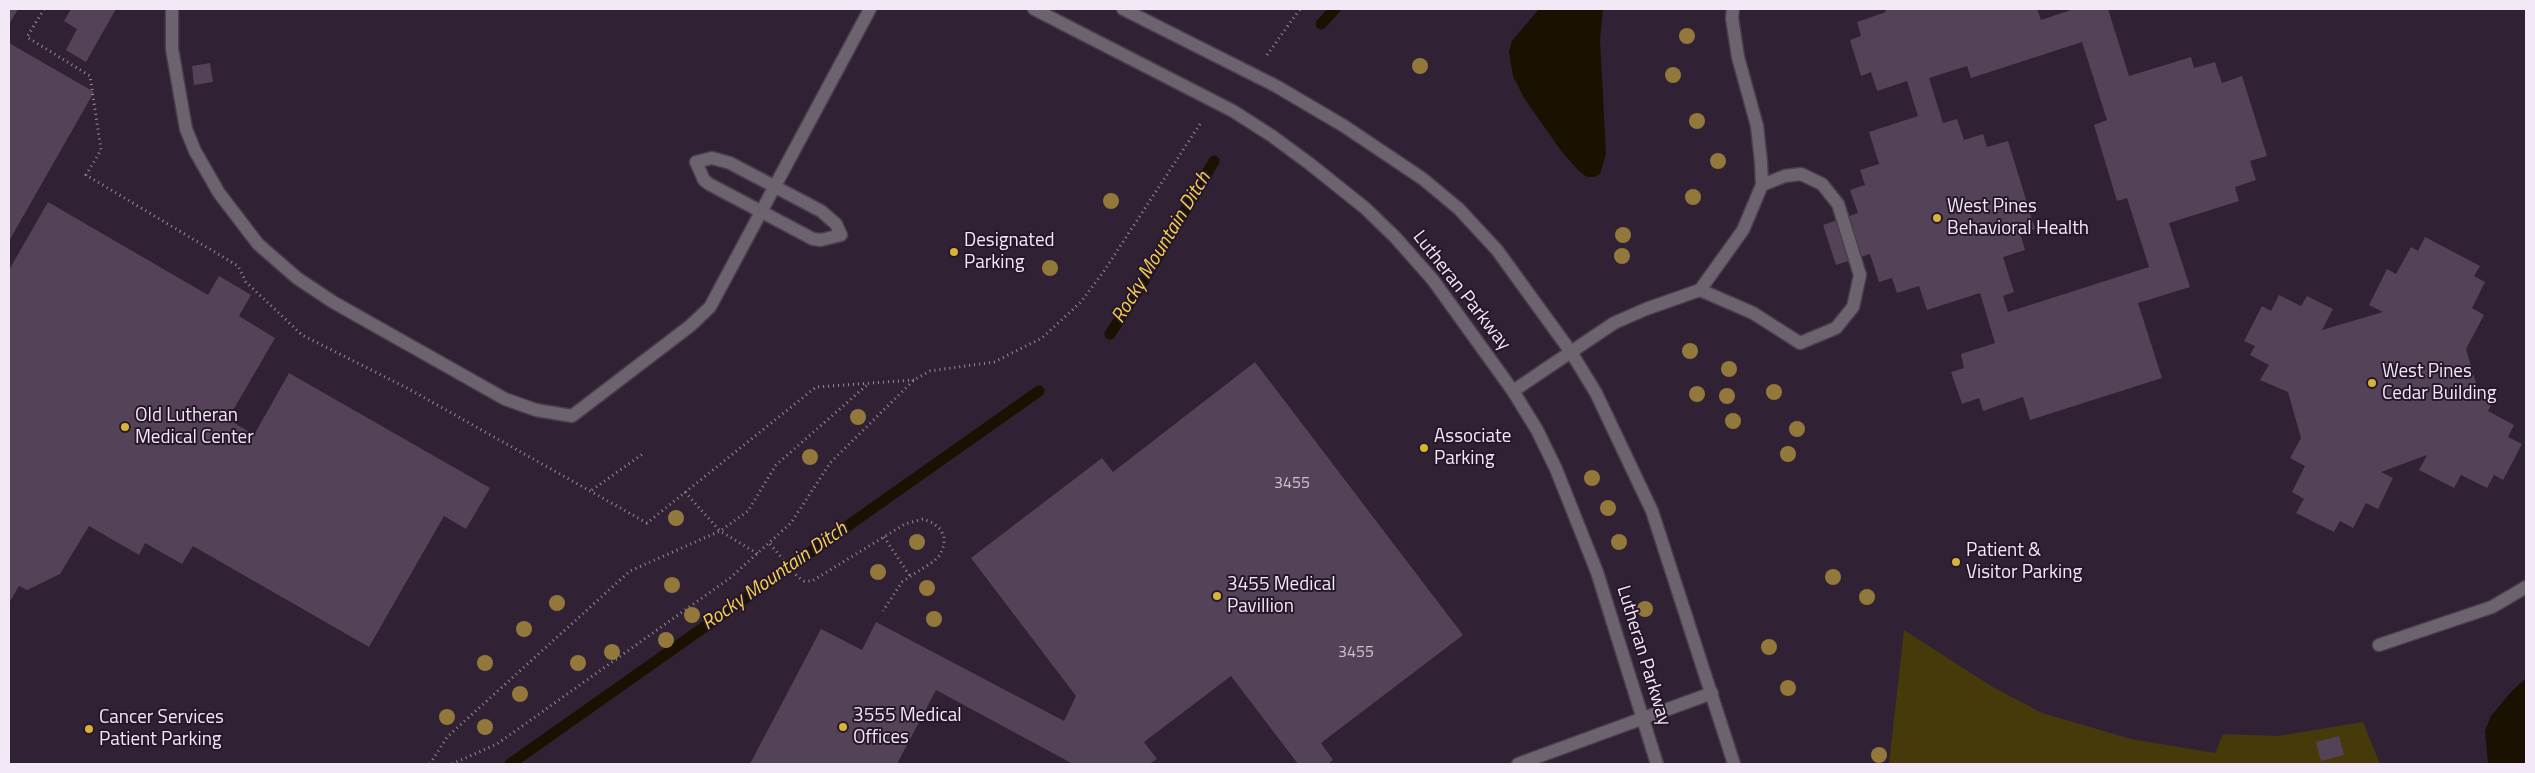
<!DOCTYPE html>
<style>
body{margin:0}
#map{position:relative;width:2535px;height:773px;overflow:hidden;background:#302134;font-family:"Titillium Web",sans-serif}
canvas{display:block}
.frame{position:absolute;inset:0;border:10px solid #f3e9f6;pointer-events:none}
</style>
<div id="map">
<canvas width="2535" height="773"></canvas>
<div class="frame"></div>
</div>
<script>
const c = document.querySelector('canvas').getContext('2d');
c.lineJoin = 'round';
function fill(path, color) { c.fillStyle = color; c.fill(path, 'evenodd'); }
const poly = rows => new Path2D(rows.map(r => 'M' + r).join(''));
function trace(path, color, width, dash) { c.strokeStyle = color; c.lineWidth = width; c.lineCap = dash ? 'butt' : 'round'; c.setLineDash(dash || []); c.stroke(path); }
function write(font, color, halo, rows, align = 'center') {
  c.font = font + ' "Titillium Web",sans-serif'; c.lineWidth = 4; c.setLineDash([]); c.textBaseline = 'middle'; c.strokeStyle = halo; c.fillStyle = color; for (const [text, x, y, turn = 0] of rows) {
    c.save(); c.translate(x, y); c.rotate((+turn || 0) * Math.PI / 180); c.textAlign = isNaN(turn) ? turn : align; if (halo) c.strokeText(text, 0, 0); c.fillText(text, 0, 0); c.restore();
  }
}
fill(poly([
 [1904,630,1991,686,2042,713,2131,739,2215,753,2223,734,2278,736,2363,722,2380,764,1889,764]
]), '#473a0a');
fill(poly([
 [1539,9,1603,9,1600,39,1606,154,1600,174,1594,177,1587,177,1579,171,1562,152,1524,98,1513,76,1509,52,1512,41],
 [2526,678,2526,764,2488,764,2485,731,2491,716,2511,692]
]), '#1a1100');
trace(poly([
 [1321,24,1335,9],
 [1110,334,1139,289,1214,161],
 [510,764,1039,391]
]), '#1a1100', 11);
fill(poly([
 [9,9,18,9,9,24],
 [71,9,116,9,86,62,66,50,77,29,64,21],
 [1885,9,2037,9,2041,20,2074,9,2108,9,2129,76,2191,57,2194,68,2215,62,2222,83,2242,76,2267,156,2250,161,2256,180,2235,187,2239,201,2169,223,2190,287,2138,303,2162,378,2030,420,2023,397,1983,411,1979,398,1962,404,1951,372,1964,368,1961,354,1995,343,1980,293,1927,310,1919,286,1897,293,1892,278,1879,282,1870,254,1836,265,1823,225,1858,213,1850,190,1865,185,1860,170,1879,164,1869,132,1918,116,1907,81,1877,91,1871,72,1861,76,1850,40,1861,36,1857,22,1886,12],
 [2082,42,2107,120,2094,125,2117,201,2127,198,2149,267,2008,312,2003,296,2014,292,2003,257,2025,250,2020,233,2035,229,2008,141,1987,147,1983,134,1964,140,1957,119,1943,123,1929,78,1967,66,1971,78],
 [9,43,94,92,9,241],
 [210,63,213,82,194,85,192,66],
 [48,202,208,295,219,276,251,295,239,316,275,338,228,419,254,435,289,373,490,488,466,529,444,516,369,647,193,546,182,564,145,543,139,555,89,526,60,574,27,590,19,586,9,603,9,270],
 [2425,237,2480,266,2474,276,2485,282,2472,308,2484,315,2466,349,2477,386,2494,399,2488,411,2514,425,2508,437,2522,444,2503,480,2494,475,2487,488,2461,475,2454,488,2419,470,2427,455,2381,472,2393,478,2378,509,2366,503,2353,528,2340,521,2334,532,2296,513,2304,499,2292,492,2305,466,2290,458,2301,438,2288,392,2260,380,2269,365,2250,355,2255,346,2244,341,2262,306,2271,311,2279,295,2301,306,2307,296,2333,309,2322,330,2383,312,2369,305,2387,269,2396,274,2411,247,2418,251],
 [1255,362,1463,635,1321,743,1333,760,1328,764,1298,764,1231,676,1144,742,1157,759,1149,764,1073,764,936,690,897,764,750,764,821,629,862,650,876,622,1064,721,1076,696,971,558,1102,458,1113,472],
 [2339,736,2344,755,2321,761,2316,742]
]), '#544358');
const lane = poly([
 [172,9,172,49,186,129,195,151,219,193,258,244,297,278,333,302,505,399,536,410,572,416,690,326,710,307,870,9],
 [712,158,730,163,821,211,836,224,841,235,821,240,813,239,709,184,704,180,696,162,712,158],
 [1700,290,1753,313,1800,343,1836,328,1853,307,1860,275,1838,204,1822,184,1801,174,1785,176,1762,185],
 [1513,391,1614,323,1646,309,1700,290,1743,230,1762,185,1761,162,1757,126,1738,57,1732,18,1733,9],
 [2379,645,2492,607,2526,587],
 [1518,764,1712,693]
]);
const street = poly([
 [1034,9,1233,111,1272,136,1310,164,1365,208,1395,237,1433,280,1513,391,1537,430,1556,469,1597,572,1657,764],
 [1123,9,1276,86,1344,126,1423,179,1459,209,1497,250,1571,352,1596,393,1633,471,1652,511,1734,764]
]);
trace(lane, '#4b3d4f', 15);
trace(street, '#4b3d4f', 15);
trace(poly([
 [44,9,27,37,90,76,101,150,86,175,238,266,246,282,302,335,407,388,647,523,816,387,914,380],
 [1267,55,1300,9],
 [592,490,644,453],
 [685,492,720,531,758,554],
 [884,537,910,576],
 [770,544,798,577,804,581,812,581,905,524,923,519,933,523,940,529,944,536,944,545,940,555,934,561,902,582,883,611],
 [430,764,447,737,630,571,720,531,748,511,776,465,867,385],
 [452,764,497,744,730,578,791,523,830,463,914,380,930,371,994,362,1042,338,1081,302,1104,271,1202,121]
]), '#978b9a', 3, [1, 4]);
trace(lane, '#6b636d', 12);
trace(street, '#6b636d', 12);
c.fillStyle = '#92783a';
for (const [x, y] of [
 [1687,36],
 [1420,66],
 [1673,75],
 [1697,121],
 [1718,161],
 [1693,197],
 [1111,201],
 [1623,235],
 [1622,256],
 [1050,268],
 [1690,351],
 [1729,369],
 [1774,392],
 [1697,394],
 [1727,396],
 [858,417],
 [1733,421],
 [1797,429],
 [1788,454],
 [810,457],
 [1592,478],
 [1608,508],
 [676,518],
 [917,542],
 [1619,542],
 [878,572],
 [1833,577],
 [672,585],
 [927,588],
 [1867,597],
 [557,603],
 [1645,609],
 [692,615],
 [934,619],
 [524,629],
 [666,640],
 [1769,647],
 [612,652],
 [485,663],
 [578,663],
 [1788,688],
 [520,694],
 [447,717],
 [485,727],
 [1879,755]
]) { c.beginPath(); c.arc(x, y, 8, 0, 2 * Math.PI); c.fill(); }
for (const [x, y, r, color] of [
 [1937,218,5,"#d7b434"],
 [954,252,5,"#d7b434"],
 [2372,383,5,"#d7b434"],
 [125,427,5,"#d7b434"],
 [1424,448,5,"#d7b434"],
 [1956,562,5,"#d7b434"],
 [1217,596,5,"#d7b434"],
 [843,727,5,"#d7b434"],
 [89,729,5,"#d7b434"]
]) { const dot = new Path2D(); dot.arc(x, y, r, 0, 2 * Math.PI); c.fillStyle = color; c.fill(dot); trace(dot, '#26172a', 2); }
write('16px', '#cbc0ce', null, [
 ["3455",1292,484],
 ["3455",1356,653]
]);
write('19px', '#f3e9f6', '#26172a', [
 ["West Pines",1947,207],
 ["Behavioral Health",1947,229],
 ["Designated",964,241],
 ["Parking",964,263],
 ["West Pines",2382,372],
 ["Cedar Building",2382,394],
 ["Old Lutheran",135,416],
 ["Medical Center",135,438],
 ["Associate",1434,437],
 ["Parking",1434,459],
 ["Patient &",1966,551],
 ["Visitor Parking",1966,573],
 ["3455 Medical",1227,585],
 ["Pavillion",1227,607],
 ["3555 Medical",853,716],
 ["Offices",853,738],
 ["Cancer Services",99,718],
 ["Patient Parking",99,740]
], 'left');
write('19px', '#f3e9f6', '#26172a', [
 ["Lutheran Parkway",1461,291,52],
 ["Lutheran Parkway",1643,656,73]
]);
write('italic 20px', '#f3cf51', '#26172a', [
 ["Rocky Mountain Ditch",1162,248,-59],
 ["Rocky Mountain Ditch",775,577,-35]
]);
</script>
